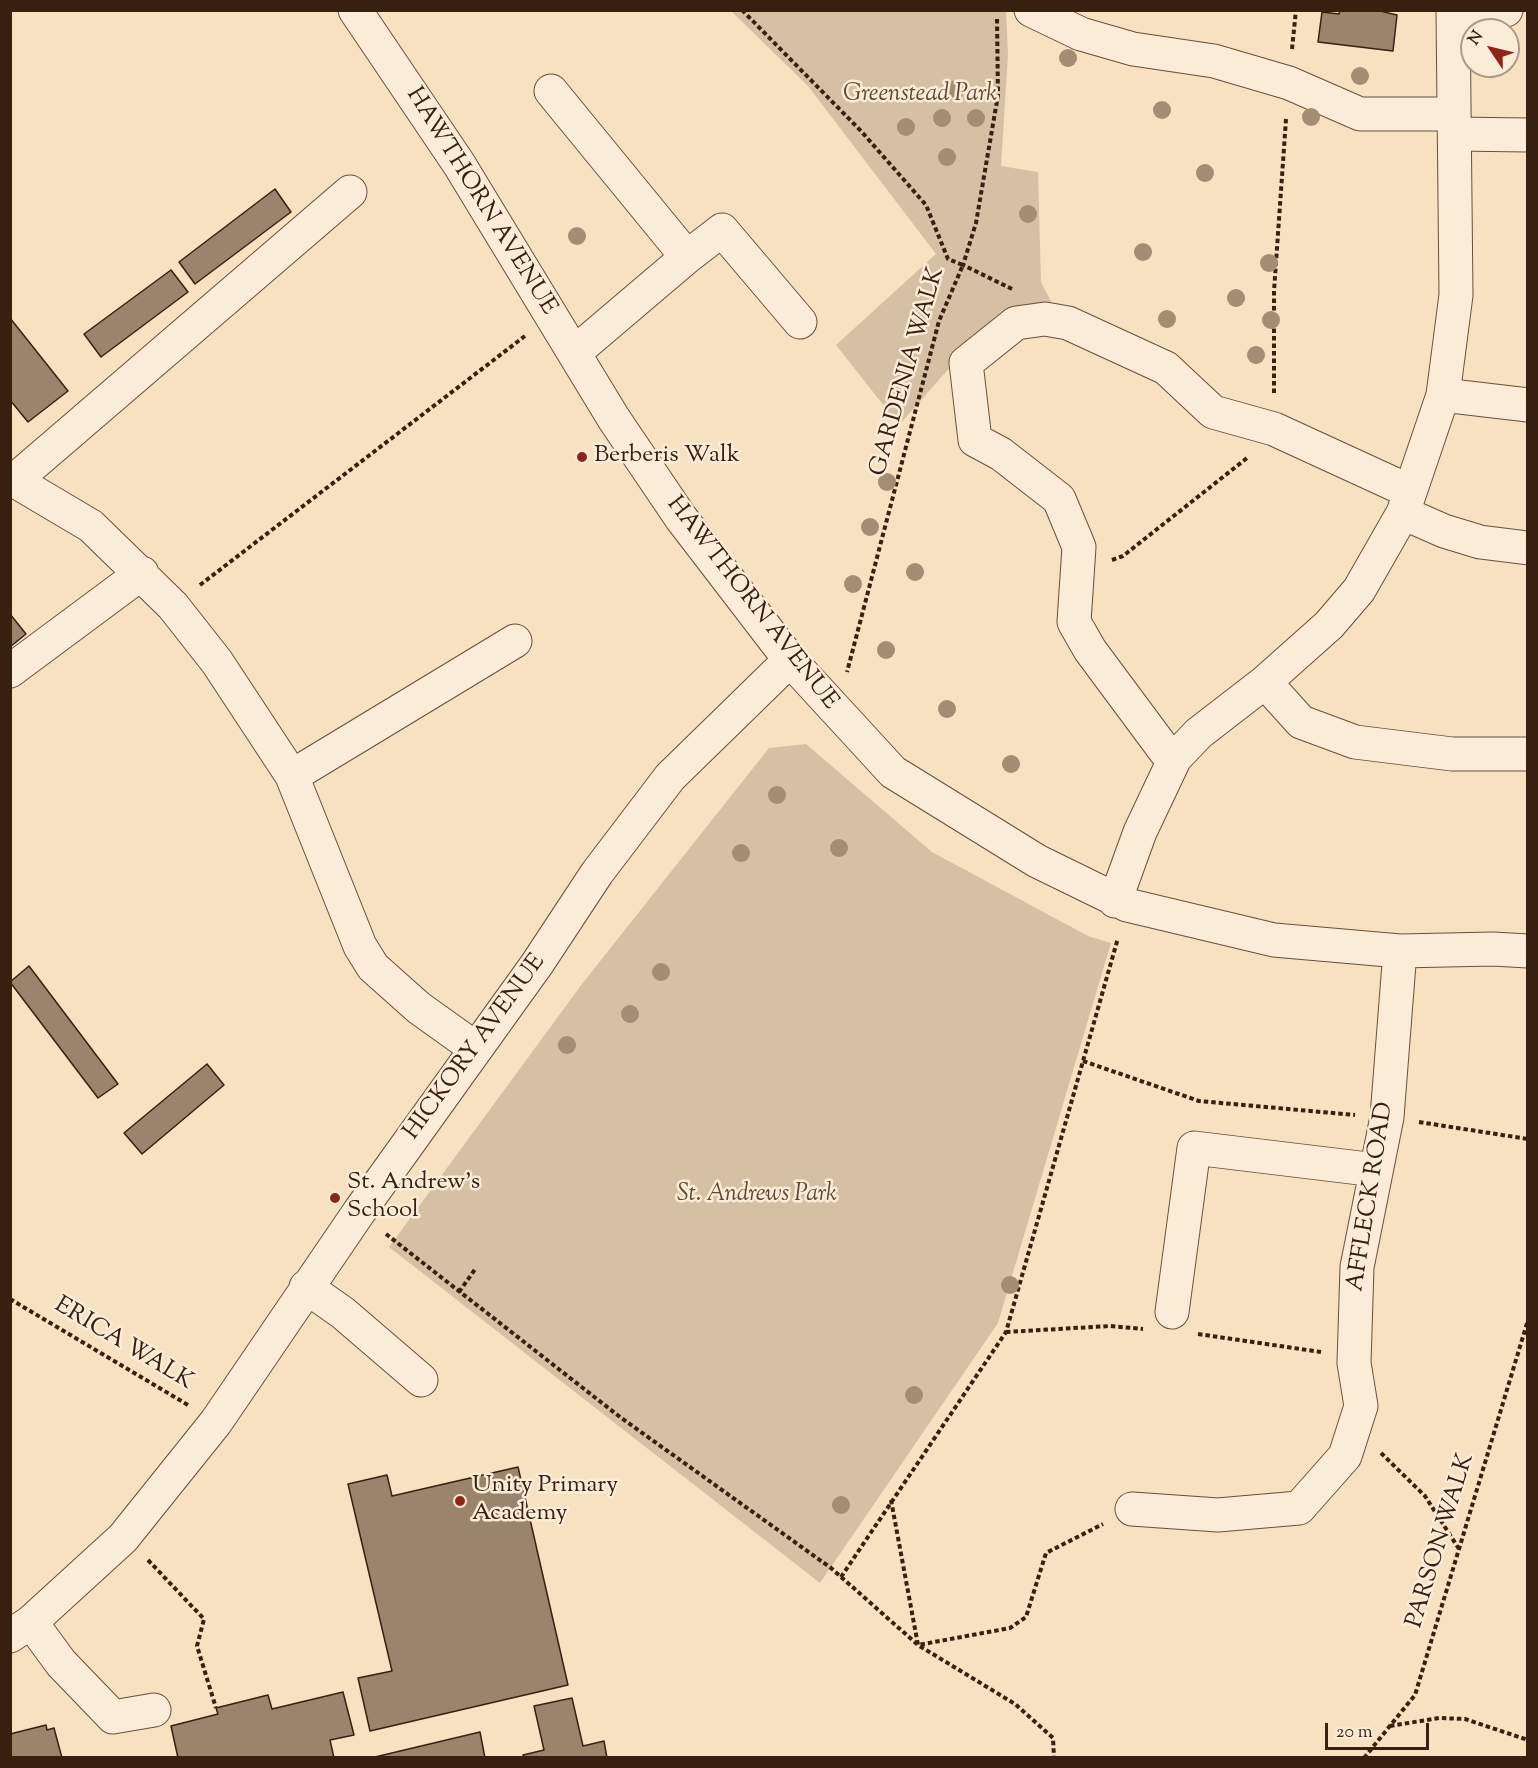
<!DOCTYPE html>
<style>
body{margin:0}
#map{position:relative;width:1538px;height:1768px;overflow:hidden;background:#f7e1c1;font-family:"Sorts Mill Goudy",serif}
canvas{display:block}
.frame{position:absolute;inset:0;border:12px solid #37200f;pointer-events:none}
.north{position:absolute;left:1460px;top:18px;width:60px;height:60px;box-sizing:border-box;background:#faecd7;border:2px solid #ac9a87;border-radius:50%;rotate:305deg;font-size:16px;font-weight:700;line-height:24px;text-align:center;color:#37200f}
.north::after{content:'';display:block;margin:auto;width:21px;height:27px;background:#8f2418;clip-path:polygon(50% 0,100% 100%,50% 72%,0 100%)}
.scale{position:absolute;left:1325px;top:1723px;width:104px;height:27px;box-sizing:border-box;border:3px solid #37200f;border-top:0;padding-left:8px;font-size:18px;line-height:21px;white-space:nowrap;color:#37200f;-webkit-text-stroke:4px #faecd7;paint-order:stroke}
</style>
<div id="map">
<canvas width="1538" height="1768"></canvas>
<div class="frame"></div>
<div class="north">N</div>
<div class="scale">20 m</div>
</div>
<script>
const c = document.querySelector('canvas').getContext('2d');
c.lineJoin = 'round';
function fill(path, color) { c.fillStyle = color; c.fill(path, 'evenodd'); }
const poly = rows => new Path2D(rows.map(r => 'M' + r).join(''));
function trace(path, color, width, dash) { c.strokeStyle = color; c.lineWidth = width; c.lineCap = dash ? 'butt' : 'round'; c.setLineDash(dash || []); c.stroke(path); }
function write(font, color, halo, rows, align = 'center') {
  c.font = font + ' "Sorts Mill Goudy",serif'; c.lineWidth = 5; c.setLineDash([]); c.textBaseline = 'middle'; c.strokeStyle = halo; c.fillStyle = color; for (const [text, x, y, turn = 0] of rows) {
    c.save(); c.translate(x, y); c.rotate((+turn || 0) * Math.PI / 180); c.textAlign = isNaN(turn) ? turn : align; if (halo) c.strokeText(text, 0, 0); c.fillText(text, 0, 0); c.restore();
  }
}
fill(poly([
 [731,11,1006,11,1008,54,1001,166,1038,172,1041,282,1059,317,952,365,899,425,836,345,936,254,808,86],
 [806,744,932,852,1088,936,1111,943,998,1323,820,1583,389,1247,582,984,769,748]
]), '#d6c0a3');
const building = poly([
 [1340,10,1376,10,1397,15,1393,51,1318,42,1322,12,1339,14,1340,10],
 [275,189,291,212,195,284,179,262,275,189],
 [171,270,188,292,101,357,84,334,171,270],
 [10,318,68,391,28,422,10,400,10,318],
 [10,614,26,634,10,647,10,614],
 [29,966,118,1084,98,1098,10,982,29,966],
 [207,1064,224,1085,142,1154,124,1133,207,1064],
 [518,1467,568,1685,370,1731,358,1678,392,1671,348,1484,387,1475,392,1496,518,1467],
 [343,1692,354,1735,330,1740,334,1758,178,1758,171,1726,218,1714,216,1708,268,1695,272,1709,343,1692],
 [572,1698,583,1746,604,1741,607,1758,524,1758,523,1755,544,1750,534,1706,572,1698],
 [46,1725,47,1730,54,1728,62,1758,10,1758,10,1734,46,1725],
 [480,1732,485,1758,376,1758,375,1757,480,1732]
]);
fill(building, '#9b846c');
trace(building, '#37200f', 1.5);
const minor = poly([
 [355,10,459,164,614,419,681,518,790,660,893,772,1037,861,1127,905,1274,940,1400,951,1493,949,1528,951],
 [1031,10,1081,34,1133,49,1214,61,1289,83,1360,114,1452,114],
 [1454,23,1506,10],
 [551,91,687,257,574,353],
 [1455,134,1528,135],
 [687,257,722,230,800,322],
 [1443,395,1528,405],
 [10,478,91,526,173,606,217,662,292,776,360,946,373,967,419,1008,475,1048],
 [16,479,350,192],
 [1403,513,1444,531,1480,542,1528,548],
 [10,671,142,573],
 [1265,682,1301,722,1355,742,1452,754,1528,754],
 [1175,758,1165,751,1090,650,1074,622,1079,547,1059,499,1001,454,975,440,966,363,1016,323,1045,319,1068,323,1166,368,1213,412,1274,429,1409,491],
 [292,776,515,641],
 [1115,901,1140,832,1175,758,1199,733,1265,682,1329,625,1359,590,1403,513,1443,395,1456,295,1453,10],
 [306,1287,343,1313,421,1380],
 [1172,1312,1194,1148,1376,1170],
 [1132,1509,1218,1515,1299,1508,1345,1456,1361,1406,1354,1363,1357,1267,1387,1117,1400,951],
 [31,1622,61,1663,113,1717,154,1710],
 [10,1636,31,1622,123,1538,216,1422,359,1212,537,964,597,873,670,777,790,660]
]);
trace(minor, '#67503c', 35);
trace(poly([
 [742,10,861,131,926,205,948,259,963,265,939,321,847,672],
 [997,19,998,95,976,223,963,265,1012,289],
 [1292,49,1296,10],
 [1274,393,1274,291,1286,119],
 [1112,560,1123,556,1247,458],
 [200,585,525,336],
 [1083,1061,1199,1101,1355,1115],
 [1419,1122,1528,1139],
 [386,1234,620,1417,831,1568,918,1645,1015,1704,1053,1738,1054,1758],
 [459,1292,476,1268],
 [10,1299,188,1405],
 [1006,1332,1110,1326,1143,1329],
 [1198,1334,1321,1352],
 [1381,1453,1425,1496,1459,1549],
 [891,1500,918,1645,1010,1628,1026,1617,1046,1553,1103,1524],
 [148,1560,204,1619,197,1646,216,1708],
 [841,1577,1006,1332,1118,938],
 [1390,1726,1439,1718,1465,1719,1528,1740],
 [1364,1758,1415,1695,1528,1320]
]), '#37200f', 4, [4.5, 3]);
trace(minor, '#faecd7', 33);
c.fillStyle = '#a38d73';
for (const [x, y] of [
 [1068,58],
 [1360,76],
 [956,89],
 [1162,110],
 [1311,117],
 [942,118],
 [976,118],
 [906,127],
 [947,157],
 [1205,173],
 [1028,214],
 [577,236],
 [1143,252],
 [1269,263],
 [1236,298],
 [1167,319],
 [1271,320],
 [1256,355],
 [887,482],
 [870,527],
 [915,572],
 [853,584],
 [886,650],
 [947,709],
 [1011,764],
 [777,795],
 [839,848],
 [741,853],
 [661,972],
 [630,1014],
 [567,1045],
 [1010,1285],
 [914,1395],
 [841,1505]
]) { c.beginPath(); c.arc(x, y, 9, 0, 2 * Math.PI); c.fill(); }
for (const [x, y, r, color] of [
 [582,457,6,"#8f2418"],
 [335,1198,6,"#8f2418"],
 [460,1501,6,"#8f2418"]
]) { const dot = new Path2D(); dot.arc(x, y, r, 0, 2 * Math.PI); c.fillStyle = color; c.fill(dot); trace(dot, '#faecd7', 2); }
write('italic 24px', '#5f4834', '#faecd7', [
 ["Greenstead Park",920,96],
 ["St. Andrews Park",757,1196]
]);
write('24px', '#37200f', '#faecd7', [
 ["HAWTHORN AVENUE",480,202,58],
 ["GARDENIA WALK",909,372,-74],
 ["HAWTHORN AVENUE",751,604,52],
 ["HICKORY AVENUE",476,1048,-54],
 ["AFFLECK ROAD",1372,1197,-81],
 ["ERICA WALK",123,1345,31],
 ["PARSON WALK",1442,1541,-73]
]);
write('24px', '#37200f', '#faecd7', [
 ["Berberis Walk",594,457],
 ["St. Andrew's",347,1184],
 ["School",347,1212],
 ["Unity Primary",472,1487],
 ["Academy",472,1515]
], 'left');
</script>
